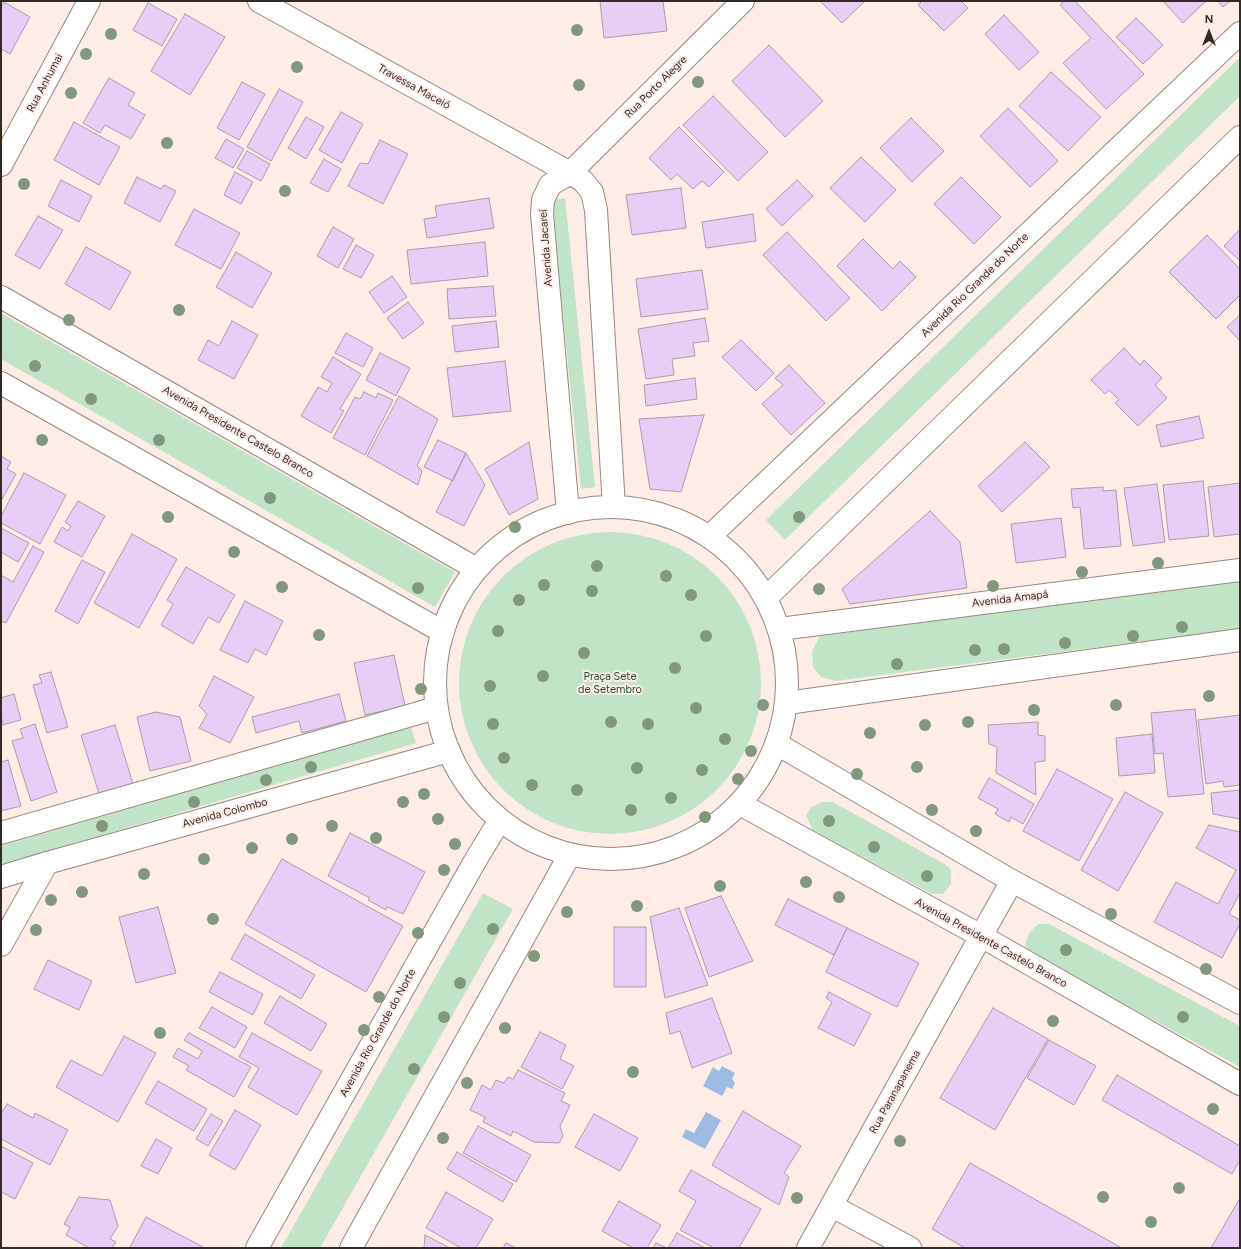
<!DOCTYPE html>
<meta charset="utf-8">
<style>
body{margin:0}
#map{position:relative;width:1241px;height:1249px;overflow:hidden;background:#feede6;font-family:Figtree,sans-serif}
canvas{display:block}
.frame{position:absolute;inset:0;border:2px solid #312b28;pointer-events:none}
.north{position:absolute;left:1189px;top:12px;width:40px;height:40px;-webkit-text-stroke:3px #feede6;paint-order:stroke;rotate:0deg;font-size:11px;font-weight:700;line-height:16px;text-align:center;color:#312b28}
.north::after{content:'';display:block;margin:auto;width:14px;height:18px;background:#312b28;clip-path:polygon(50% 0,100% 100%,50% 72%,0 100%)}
</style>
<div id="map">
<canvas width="1241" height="1249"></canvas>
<div class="frame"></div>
<div class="north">N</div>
</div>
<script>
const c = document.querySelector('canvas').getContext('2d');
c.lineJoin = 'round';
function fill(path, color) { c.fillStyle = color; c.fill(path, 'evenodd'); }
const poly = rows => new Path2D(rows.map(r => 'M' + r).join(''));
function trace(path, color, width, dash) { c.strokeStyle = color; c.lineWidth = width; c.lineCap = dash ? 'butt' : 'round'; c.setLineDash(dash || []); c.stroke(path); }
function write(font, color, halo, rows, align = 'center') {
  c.font = font + ' Figtree,sans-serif'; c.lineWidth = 4; c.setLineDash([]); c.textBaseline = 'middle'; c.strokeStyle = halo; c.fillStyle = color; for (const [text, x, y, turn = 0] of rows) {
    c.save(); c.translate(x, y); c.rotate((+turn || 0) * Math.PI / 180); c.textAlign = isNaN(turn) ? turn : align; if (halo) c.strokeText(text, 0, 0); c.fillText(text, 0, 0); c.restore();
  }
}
fill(poly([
 [1240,57,1240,96,785,540,766,520],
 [565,198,595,487,581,489,551,200],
 [1,313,455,572,435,607,1,359],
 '459 683a151 151 0 1 1 302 0a151 151 0 1 1-302 0Z',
 [1240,581,1240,629,835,681,821,677,813,667,812,651,820,636],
 [411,727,416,743,1,865,1,846],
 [822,802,833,802,946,865,951,870,951,884,943,894,932,894,813,831,806,816,811,807],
 [483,893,513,909,320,1248,281,1248],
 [1038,924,1049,924,1240,1026,1240,1067,1030,953,1025,945,1029,933]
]), '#c2e4c6');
fill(poly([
 [722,1066,735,1073,732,1079,735,1083,732,1089,727,1087,722,1096,703,1086,713,1067,719,1071],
 [706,1112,721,1120,705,1149,682,1137,686,1129,694,1133]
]), '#9ebbe1');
const building = poly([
 [600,1,663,1,667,31,604,38,600,1],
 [820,1,865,1,842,23,820,1],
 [922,1,961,1,968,8,944,31,918,5,922,1],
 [1064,1,1075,1,1144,74,1106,109,1063,63,1091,38,1060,5,1064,1],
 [1163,1,1206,1,1183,23,1163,1],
 [1218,1,1230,1,1223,7,1218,1],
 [4,2,30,17,10,54,1,49,1,7,4,2],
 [148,3,177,19,162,46,133,30,148,3],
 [185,14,225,37,190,95,151,71,185,14],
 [1004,15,1039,52,1019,70,985,34,1004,15],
 [1136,18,1163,45,1143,64,1116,37,1136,18],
 [769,45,823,101,785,137,732,81,769,45],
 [1051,72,1101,117,1068,151,1019,106,1051,72],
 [109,78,135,93,128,105,145,115,131,139,105,125,100,133,83,123,109,78],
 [242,82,265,94,239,140,217,128,242,82],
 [279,89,303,102,271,161,247,147,279,89],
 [713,96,768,152,738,181,683,125,713,96],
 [1008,108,1058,161,1030,187,980,136,1008,108],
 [341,112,363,124,342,163,319,150,341,112],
 [306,117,324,127,306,159,288,148,306,117],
 [911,118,944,151,912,182,880,148,911,118],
 [74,122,120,147,99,185,54,160,74,122],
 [679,127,724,172,709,187,702,181,693,189,677,174,671,180,649,158,679,127],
 [226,139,244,149,233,168,215,158,226,139],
 [380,140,408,154,383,204,348,186,360,163,368,164,380,140],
 [247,151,270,164,261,181,237,168,247,151],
 [861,157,896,190,865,222,830,188,861,157],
 [324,159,341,169,328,192,310,183,324,159],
 [235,172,253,182,241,204,224,195,235,172],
 [137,177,161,189,164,185,176,191,160,222,124,203,137,177],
 [961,177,1001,217,974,244,934,204,961,177],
 [61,180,92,196,79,222,48,206,61,180],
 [797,180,813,196,782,226,766,209,797,180],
 [681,188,686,228,632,235,626,195,681,188],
 [489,198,494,228,427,238,424,219,437,217,435,206,489,198],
 [194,209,240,233,221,269,175,245,194,209],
 [753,214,756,241,706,248,702,222,753,214],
 [38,216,63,230,40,269,15,255,38,216],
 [333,227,354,239,338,268,317,256,333,227],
 [1240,229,1240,261,1224,246,1240,229],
 [787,232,850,298,826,321,763,255,787,232],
 [1207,235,1240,269,1240,295,1216,319,1169,272,1207,235],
 [863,239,893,269,900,261,916,277,882,311,837,266,863,239],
 [485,242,488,276,411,284,407,250,485,242],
 [356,245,374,255,361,278,343,269,356,245],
 [86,247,131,272,110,310,65,284,86,247],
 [236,252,272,273,252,308,216,287,236,252],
 [702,270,708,309,641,317,636,279,702,270],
 [392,276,407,297,384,313,369,292,392,276],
 [493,286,496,316,449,319,447,289,493,286],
 [408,302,424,323,403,339,387,318,408,302],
 [1240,315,1240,341,1227,327,1240,315],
 [705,318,709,341,693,343,695,356,672,359,674,375,646,379,638,329,705,318],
 [232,321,258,335,234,379,198,360,208,340,219,346,232,321],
 [496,321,499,347,455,352,452,326,496,321],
 [346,333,373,348,363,367,335,353,346,333],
 [741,340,774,373,756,391,722,357,741,340],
 [1124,348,1140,365,1144,360,1162,378,1155,385,1167,398,1138,426,1115,403,1119,400,1109,390,1105,394,1091,380,1124,348],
 [380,353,410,368,396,396,366,380,380,353],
 [333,357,361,374,340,409,344,411,331,433,301,416,318,387,327,392,332,383,321,377,333,357],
 [505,361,511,411,453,417,447,368,505,361],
 [789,365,825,403,791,435,762,404,783,385,775,378,789,365],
 [695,378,697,399,646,406,644,385,695,378],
 [364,392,376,398,378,393,393,400,365,455,333,438,355,397,360,399,364,392],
 [399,396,438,419,417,466,422,471,418,485,367,456,399,396],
 [704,415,681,492,650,489,639,419,704,415],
 [1199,416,1204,438,1161,447,1156,425,1199,416],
 [438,440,466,453,453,481,424,467,438,440],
 [529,442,538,499,509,515,485,469,529,442],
 [1025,442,1050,467,1002,512,978,486,1025,442],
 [466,453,485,485,464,526,436,512,466,453],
 [1,456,11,462,7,469,16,474,1,501,1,456],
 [24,473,66,495,40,544,1,523,1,516,24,473],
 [1203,481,1209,536,1169,540,1163,485,1203,481],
 [1240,483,1240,534,1214,537,1208,487,1240,483],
 [1157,484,1165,542,1133,546,1124,488,1157,484],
 [1103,487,1103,491,1116,490,1121,546,1084,549,1080,507,1073,508,1071,489,1103,487],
 [78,501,105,516,82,557,54,542,62,527,68,531,71,526,65,522,78,501],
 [930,511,960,542,967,588,850,604,842,589,930,511],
 [1061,518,1066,557,1016,563,1011,524,1061,518],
 [1,528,29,543,18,562,1,552,1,528],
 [132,534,177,559,139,628,94,603,132,534],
 [33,546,44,552,6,623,1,621,1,575,13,582,33,546],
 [82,560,105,572,78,624,55,611,82,560],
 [186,567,235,595,219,623,208,617,193,644,161,625,173,604,167,600,186,567],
 [245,601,283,621,266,655,255,649,248,663,220,650,245,601],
 [394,655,405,706,365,715,354,663,394,655],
 [51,672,68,727,47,733,33,685,42,683,39,675,51,672],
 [214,676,254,697,230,743,199,728,207,714,199,706,214,676],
 [14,694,21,720,2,725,1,698,14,694],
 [339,694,346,721,302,733,299,721,256,733,252,717,339,694],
 [1195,709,1204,794,1168,797,1163,753,1155,754,1151,713,1195,709],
 [156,712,180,717,191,761,150,771,137,717,156,712],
 [1240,715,1240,785,1224,787,1223,781,1206,784,1198,720,1240,715],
 [1038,722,1038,735,1045,736,1045,761,1035,762,1036,795,996,773,997,747,989,744,988,725,1038,722],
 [35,724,57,792,31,801,12,741,23,738,20,729,35,724],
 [115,725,133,784,99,794,81,735,115,725],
 [1152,734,1155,773,1119,776,1116,738,1152,734],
 [8,760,21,806,1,811,1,762,8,760],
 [1057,769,1113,799,1079,861,1023,831,1057,769],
 [989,778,1034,804,1023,824,1011,817,1009,822,995,814,998,809,978,798,989,778],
 [1240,790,1240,819,1213,814,1211,793,1240,790],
 [1125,792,1163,813,1118,891,1081,870,1125,792],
 [1209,825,1240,832,1240,893,1229,914,1240,920,1240,924,1222,958,1154,922,1176,882,1218,904,1236,870,1196,848,1209,825],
 [350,833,425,872,403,914,387,907,386,910,368,900,370,898,328,876,350,833],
 [282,859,403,926,366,992,245,924,282,859],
 [721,896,753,961,709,977,685,908,721,896],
 [788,899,847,928,834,955,775,925,788,899],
 [158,907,176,973,136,983,119,917,158,907],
 [679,908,708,985,665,998,650,917,679,908],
 [614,927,646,927,646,987,614,987,614,927],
 [847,928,919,963,897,1007,826,972,847,928],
 [245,934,315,975,301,999,231,959,245,934],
 [48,960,92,981,79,1010,34,989,48,960],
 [220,972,263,994,253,1015,209,992,220,972],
 [829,992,871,1014,854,1046,818,1028,832,1002,826,998,829,992],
 [280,996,327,1024,311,1051,264,1023,280,996],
 [712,998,732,1053,692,1068,680,1031,670,1034,666,1013,712,998],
 [212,1007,247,1027,235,1048,199,1028,212,1007],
 [993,1008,1048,1039,995,1130,940,1098,993,1008],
 [540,1032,566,1045,560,1059,574,1066,562,1089,521,1067,540,1032],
 [189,1033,251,1067,234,1097,186,1070,189,1066,173,1057,178,1048,198,1059,202,1051,184,1040,189,1033],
 [252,1033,322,1071,297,1115,248,1087,259,1068,239,1057,252,1033],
 [124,1036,156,1053,118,1122,56,1087,71,1060,102,1076,124,1036],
 [1049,1040,1096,1066,1074,1105,1027,1078,1049,1040],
 [518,1070,565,1093,561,1101,570,1105,560,1126,563,1136,559,1143,534,1142,513,1131,511,1136,483,1122,485,1117,470,1110,482,1085,491,1090,496,1080,504,1083,508,1077,513,1079,518,1070],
 [1117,1075,1240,1146,1240,1160,1232,1174,1102,1100,1117,1075],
 [158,1081,207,1109,194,1131,145,1103,158,1081],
 [7,1104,33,1118,35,1113,68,1130,50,1165,1,1139,1,1114,7,1104],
 [235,1110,261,1125,235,1170,209,1155,235,1110],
 [743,1111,801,1146,784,1173,789,1177,779,1205,712,1165,743,1111],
 [211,1114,223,1121,208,1146,196,1139,211,1114],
 [594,1114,638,1138,620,1171,575,1147,594,1114],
 [478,1126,531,1155,516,1182,463,1153,478,1126],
 [156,1139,172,1148,158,1174,141,1166,156,1139],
 [1,1146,33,1163,15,1199,1,1192,1,1146],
 [457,1152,513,1184,503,1202,447,1169,457,1152],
 [970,1163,1122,1248,965,1248,932,1229,970,1163],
 [691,1170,761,1209,739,1248,714,1248,680,1230,696,1201,679,1191,691,1170],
 [446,1192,493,1219,476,1248,461,1248,426,1228,446,1192],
 [79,1197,110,1200,118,1226,110,1239,116,1242,112,1248,89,1248,66,1235,70,1227,64,1224,79,1197],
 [1240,1198,1240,1248,1211,1248,1240,1198],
 [619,1201,661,1225,647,1248,633,1248,602,1231,619,1201],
 [146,1217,205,1248,132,1248,130,1247,146,1217],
 [677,1233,705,1248,668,1248,677,1233],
 [425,1235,450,1248,424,1248,425,1235],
 [506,1243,516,1248,503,1248,506,1243],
 [656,1243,667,1248,653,1248,656,1243]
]);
fill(building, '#e8cdf6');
trace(building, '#a69eab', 1);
const minor = poly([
 [259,1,570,173],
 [1,165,89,1],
 [1,945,47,863],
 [832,1206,910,1248],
 [808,1248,981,936]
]);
const tertiary = poly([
 [570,173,743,1],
 [1,297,475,568],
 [1,383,443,632],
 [568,513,542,214,543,200,550,185,570,173,583,181,592,192,596,210,614,507],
 [780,629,1240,570],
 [787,703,1240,640],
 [1,833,436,708],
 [1,877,47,863,449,751]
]);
const secondary = poly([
 '435 683a176 176 0 1 1 352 0a176 176 0 1 1-352 0Z',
 [709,537,1240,33],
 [766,598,1240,137],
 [777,744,1012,881,1240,1003],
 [740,804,981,936,1240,1084],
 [981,936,1012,881],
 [257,1248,475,861,500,820],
 [351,1248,569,856]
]);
trace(minor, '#968780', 24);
trace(tertiary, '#968780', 24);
trace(secondary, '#968780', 24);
trace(minor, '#fff', 22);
trace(tertiary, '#fff', 22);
trace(secondary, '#fff', 22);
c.fillStyle = '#81987d';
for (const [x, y] of [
 [577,30],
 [111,34],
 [86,54],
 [297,67],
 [698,82],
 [579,85],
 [71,93],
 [167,143],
 [24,184],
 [285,191],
 [179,310],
 [69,320],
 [35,366],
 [91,399],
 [42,440],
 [159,440],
 [270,498],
 [168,517],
 [799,517],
 [515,527],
 [234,552],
 [1158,563],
 [597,566],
 [1082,572],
 [666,576],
 [544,585],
 [993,586],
 [282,587],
 [418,588],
 [819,589],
 [592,591],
 [691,595],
 [519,600],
 [1182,627],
 [498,631],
 [319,635],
 [706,636],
 [1133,636],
 [1065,643],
 [1004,649],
 [975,650],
 [584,653],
 [897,664],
 [675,668],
 [543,676],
 [490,686],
 [421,689],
 [1209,696],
 [763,705],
 [1116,705],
 [696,708],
 [1034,710],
 [611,722],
 [968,722],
 [493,724],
 [648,724],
 [925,725],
 [870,733],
 [725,739],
 [751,751],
 [504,758],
 [311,767],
 [917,767],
 [637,768],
 [702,770],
 [857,774],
 [738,779],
 [266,780],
 [532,785],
 [577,790],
 [424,794],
 [671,798],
 [194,802],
 [403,802],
 [631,810],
 [932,810],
 [705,817],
 [438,819],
 [829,821],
 [102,826],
 [332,826],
 [976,831],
 [376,838],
 [292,839],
 [455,844],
 [874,847],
 [252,848],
 [204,859],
 [444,870],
 [144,874],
 [927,876],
 [806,882],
 [720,886],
 [82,892],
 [839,897],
 [51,900],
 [637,906],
 [567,912],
 [1111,914],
 [213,919],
 [493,929],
 [36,930],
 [418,933],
 [1066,950],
 [534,956],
 [1206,969],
 [460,983],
 [379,997],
 [444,1017],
 [1183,1017],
 [1053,1021],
 [505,1028],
 [364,1030],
 [160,1033],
 [414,1069],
 [633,1072],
 [467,1083],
 [1213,1109],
 [443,1138],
 [900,1141],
 [1179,1188],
 [1103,1197],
 [797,1198],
 [1151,1222]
]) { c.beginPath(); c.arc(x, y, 6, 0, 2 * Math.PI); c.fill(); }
write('11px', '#312b28', '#feede6', [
 ["Rua Anhumai",45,83,-62],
 ["Travessa Maceió",414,87,29],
 ["Rua Porto Alegre",656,87,-45],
 ["Avenida Jacareí",546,248,-94],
 ["Avenida Rio Grande do Norte",975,285,-44],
 ["Avenida Presidente Castelo Branco",238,432,30],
 ["Avenida Amapá",1010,599,-7],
 ["Avenida Colombo",225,813,-15],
 ["Avenida Presidente Castelo Branco",991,943,29],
 ["Avenida Rio Grande do Norte",378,1033,-61],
 ["Rua Paranapanema",895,1092,-61]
]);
write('11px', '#1b5327', '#feede6', [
 ["Praça Sete",610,677],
 ["de Setembro",610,690]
]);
</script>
